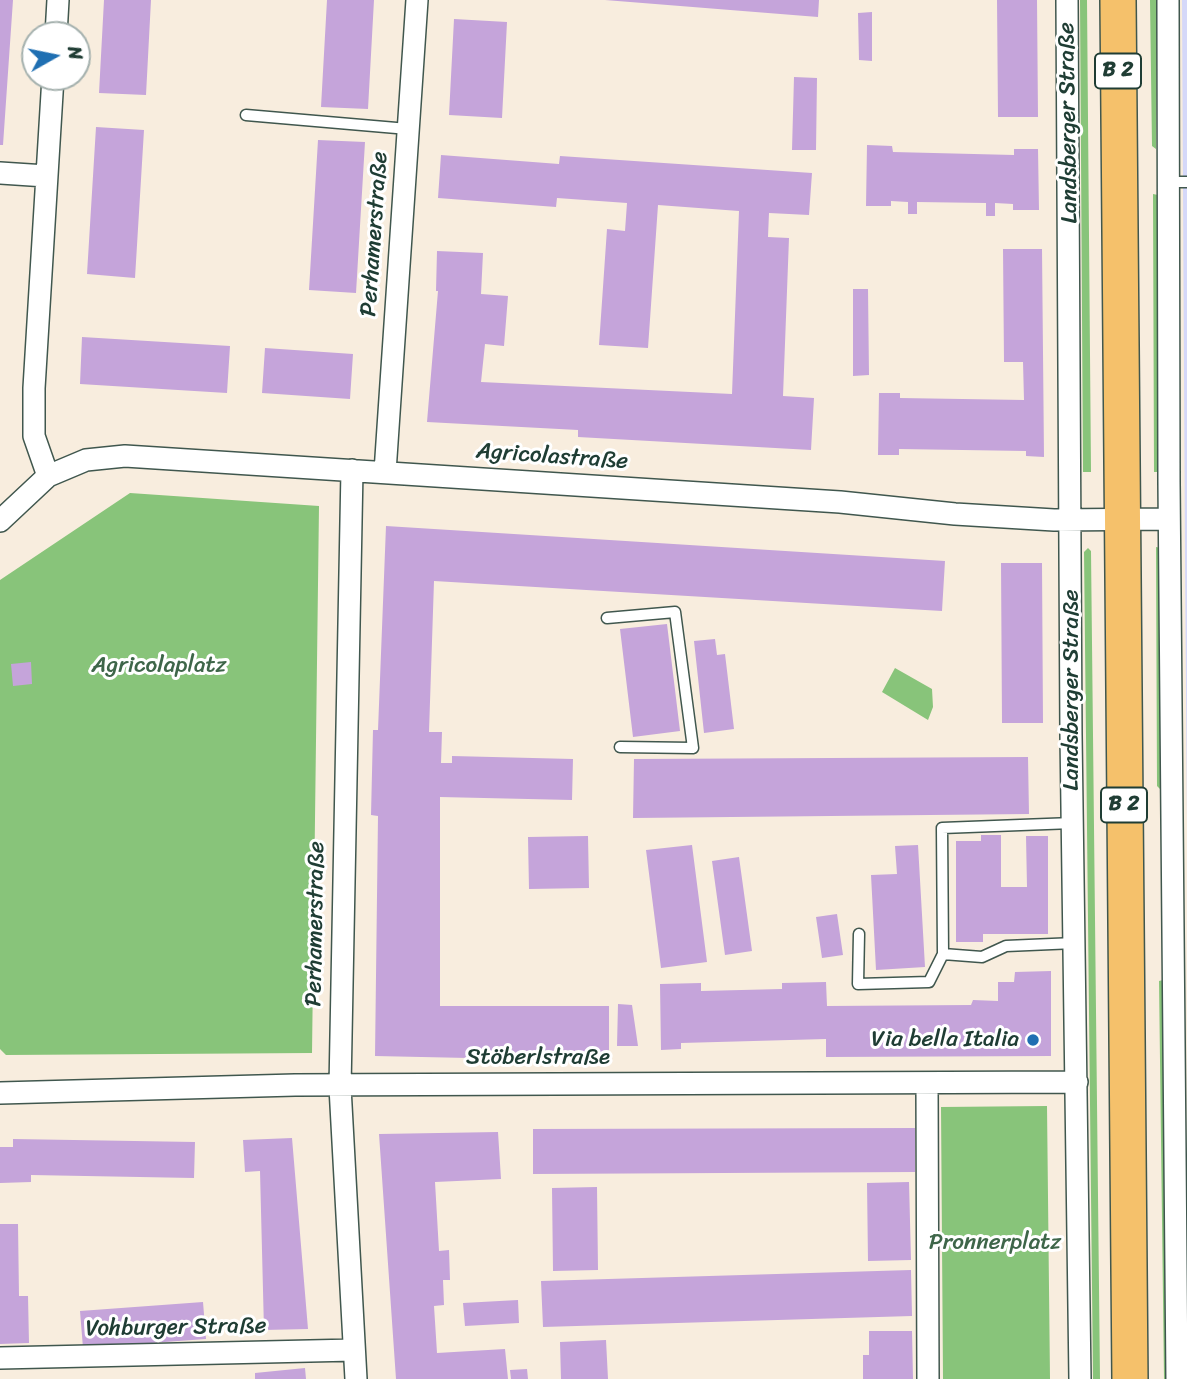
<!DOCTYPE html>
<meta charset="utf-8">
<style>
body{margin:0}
#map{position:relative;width:1187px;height:1379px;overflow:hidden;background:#f8edde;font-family:Sriracha,sans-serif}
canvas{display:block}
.north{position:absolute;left:21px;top:21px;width:70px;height:70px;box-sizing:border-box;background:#fff;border:2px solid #a5b1ae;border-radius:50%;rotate:81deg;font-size:19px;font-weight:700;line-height:28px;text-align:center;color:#1f3d34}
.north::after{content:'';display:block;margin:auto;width:24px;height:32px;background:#1f6fb2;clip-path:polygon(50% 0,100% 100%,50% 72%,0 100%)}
</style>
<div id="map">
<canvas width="1187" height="1379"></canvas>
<div class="north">N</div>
</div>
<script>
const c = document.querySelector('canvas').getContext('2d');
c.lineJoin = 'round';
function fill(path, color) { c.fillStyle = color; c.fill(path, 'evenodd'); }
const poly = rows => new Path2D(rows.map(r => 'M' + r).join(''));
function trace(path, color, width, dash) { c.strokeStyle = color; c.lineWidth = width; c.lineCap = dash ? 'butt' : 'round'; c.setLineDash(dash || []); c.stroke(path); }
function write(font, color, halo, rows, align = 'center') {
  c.font = font + ' Sriracha,sans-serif'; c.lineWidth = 6; c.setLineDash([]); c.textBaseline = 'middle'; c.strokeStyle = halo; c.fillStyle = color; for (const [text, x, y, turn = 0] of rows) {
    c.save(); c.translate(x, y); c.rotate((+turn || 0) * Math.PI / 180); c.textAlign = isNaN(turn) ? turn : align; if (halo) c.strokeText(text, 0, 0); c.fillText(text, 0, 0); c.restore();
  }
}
fill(poly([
 [1182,0,1187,0,1187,826,1185,558]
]), '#d5d8f9');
fill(poly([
 [1080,0,1087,0,1091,472,1083,472],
 [1150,0,1157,0,1156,149,1152,146],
 [1153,194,1158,195,1161,472,1154,472],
 [130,493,319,506,312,1053,6,1055,0,1049,0,580],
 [1156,547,1161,548,1161,790,1157,786],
 [1088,548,1091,551,1100,1379,1093,1379,1084,552],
 [895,668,932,689,933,707,928,720,882,692],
 [1163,980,1171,1379,1164,1379,1159,981],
 [1047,1106,1050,1379,943,1379,941,1107]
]), '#88c47a');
fill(poly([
 [0,0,13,0,3,145,0,145],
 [104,0,151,0,146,95,99,93],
 [327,0,374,0,368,109,321,107],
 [605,0,819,0,818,17],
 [997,0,1037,0,1038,117,998,117],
 [872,12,872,61,859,60,858,13],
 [454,19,507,22,502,118,449,115],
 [794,77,817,78,816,150,792,150],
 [96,127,144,130,135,278,87,274],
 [318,140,365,142,356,293,309,290],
 [867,145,892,146,893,152,1014,155,1014,149,1038,149,1039,210,1013,210,1013,204,995,203,995,216,986,216,986,203,917,202,917,214,908,214,908,202,891,201,891,206,866,206],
 [441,155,559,164,560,156,812,173,809,215,769,213,768,237,789,238,783,396,814,398,811,450,578,437,578,430,427,422,438,291,436,291,437,251,483,253,481,294,508,296,504,346,485,344,481,382,732,394,739,211,658,205,648,348,599,345,607,229,625,231,627,203,557,198,556,207,438,198],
 [1003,249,1042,249,1044,457,1026,456,1026,451,899,449,899,455,878,455,879,393,900,393,900,398,1024,400,1023,362,1004,362],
 [853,289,868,289,869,375,853,376],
 [82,337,230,346,227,393,80,384],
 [265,348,353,354,350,399,262,393],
 [386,526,945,561,942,611,434,581,429,732,442,732,441,763,452,763,452,756,573,759,572,800,440,797,440,1006,609,1006,609,1061,375,1056,378,816,371,815,373,730,378,730],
 [1001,563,1042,563,1043,723,1002,723],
 [667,624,680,731,633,737,620,629],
 [715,639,717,655,725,654,734,729,704,733,694,641],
 [31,662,32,684,13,686,11,664],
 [1028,757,1029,814,633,818,634,759],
 [981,835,1001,835,1001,887,1027,887,1026,836,1048,836,1048,934,983,934,983,942,956,942,956,841,981,841],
 [588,836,589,888,529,889,528,837],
 [692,845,707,962,661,968,646,850],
 [918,845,925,967,876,970,871,875,897,874,895,846],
 [739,857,752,951,725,955,712,861],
 [837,914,843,955,822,958,816,917],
 [1051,971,1051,1056,826,1057,826,1039,681,1043,681,1049,661,1050,660,984,701,983,701,991,782,989,782,983,826,982,827,1006,971,1005,973,1000,998,1001,998,982,1014,982,1015,972],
 [618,1004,632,1005,638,1046,617,1046],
 [915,1128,915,1172,533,1174,533,1129],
 [498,1132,501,1179,435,1182,439,1251,449,1250,450,1280,443,1280,444,1305,434,1306,437,1353,505,1349,508,1379,396,1379,379,1134],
 [292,1138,308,1329,264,1330,260,1171,245,1172,243,1140],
 [13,1139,195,1142,194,1178,31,1175,31,1182,0,1183,0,1147,13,1147],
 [909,1182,911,1260,868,1261,867,1183],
 [597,1187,598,1270,553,1271,552,1188],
 [0,1224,18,1224,19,1296,28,1296,29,1343,0,1344],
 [911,1270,912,1316,543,1327,541,1281],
 [518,1300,519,1323,465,1326,463,1303],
 [203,1302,206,1339,83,1348,80,1311],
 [869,1331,912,1331,913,1379,863,1379,863,1355,869,1355],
 [606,1340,608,1379,561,1379,560,1342],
 [305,1368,306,1379,255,1379,255,1373],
 [527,1369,528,1379,511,1379,510,1370]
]), '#c5a4da');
const lane = poly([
 [246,115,408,129],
 [1169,182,1187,182],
 [607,618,675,612,693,748,620,747],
 [1073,823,942,828,943,954,982,957,1006,946,1075,943],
 [859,934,858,984,929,982,943,954]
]);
const street = poly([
 [1067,0,1071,735,1080,1379],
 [1168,0,1169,482,1177,1379],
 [56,35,58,0],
 [0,173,46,176],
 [352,470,340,1087,356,1379],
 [385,472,417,0],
 [48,476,34,436,34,388,53,77],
 [0,521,48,476,86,460,125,456,840,502,955,514,1054,520,1169,519],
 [927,1083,928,1379],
 [0,1093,295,1085,1077,1082],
 [0,1358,354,1350]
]);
const primary = poly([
 [1118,0,1130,1379]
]);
trace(lane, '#40574e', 13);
trace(street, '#40574e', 24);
trace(primary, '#40574e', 38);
trace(lane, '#fff', 10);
trace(street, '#fff', 21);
trace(primary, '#f5c16b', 35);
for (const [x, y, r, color] of [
 [1033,1040,7,"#1f6fb2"]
]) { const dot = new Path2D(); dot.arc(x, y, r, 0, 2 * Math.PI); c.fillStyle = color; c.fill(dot); trace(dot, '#fff', 2.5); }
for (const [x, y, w] of [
 [1118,71,46],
 [1124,805,46]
]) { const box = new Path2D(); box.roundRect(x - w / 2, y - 17.5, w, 35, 5); c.fillStyle = '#fff'; c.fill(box); trace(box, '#1f3d34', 2); }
write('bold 21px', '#1f3d34', null, [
 ["B 2",1118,71],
 ["B 2",1124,805]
]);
write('23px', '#1f3d34', '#fff', [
 ["Landsberger Straße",1069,123,-91],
 ["Perhamerstraße",375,234,-86],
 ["Agricolastraße",552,457,4],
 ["Landsberger Straße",1072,690,-90],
 ["Perhamerstraße",316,924,-89],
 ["Stöberlstraße",538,1058],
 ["Vohburger Straße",176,1328,-1]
]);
write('23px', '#3e6649', '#fff', [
 ["Agricolaplatz",159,666],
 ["Pronnerplatz",995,1243]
]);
write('23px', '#1f3d34', '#fff', [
 ["Via bella Italia",1019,1040]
], 'right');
</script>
